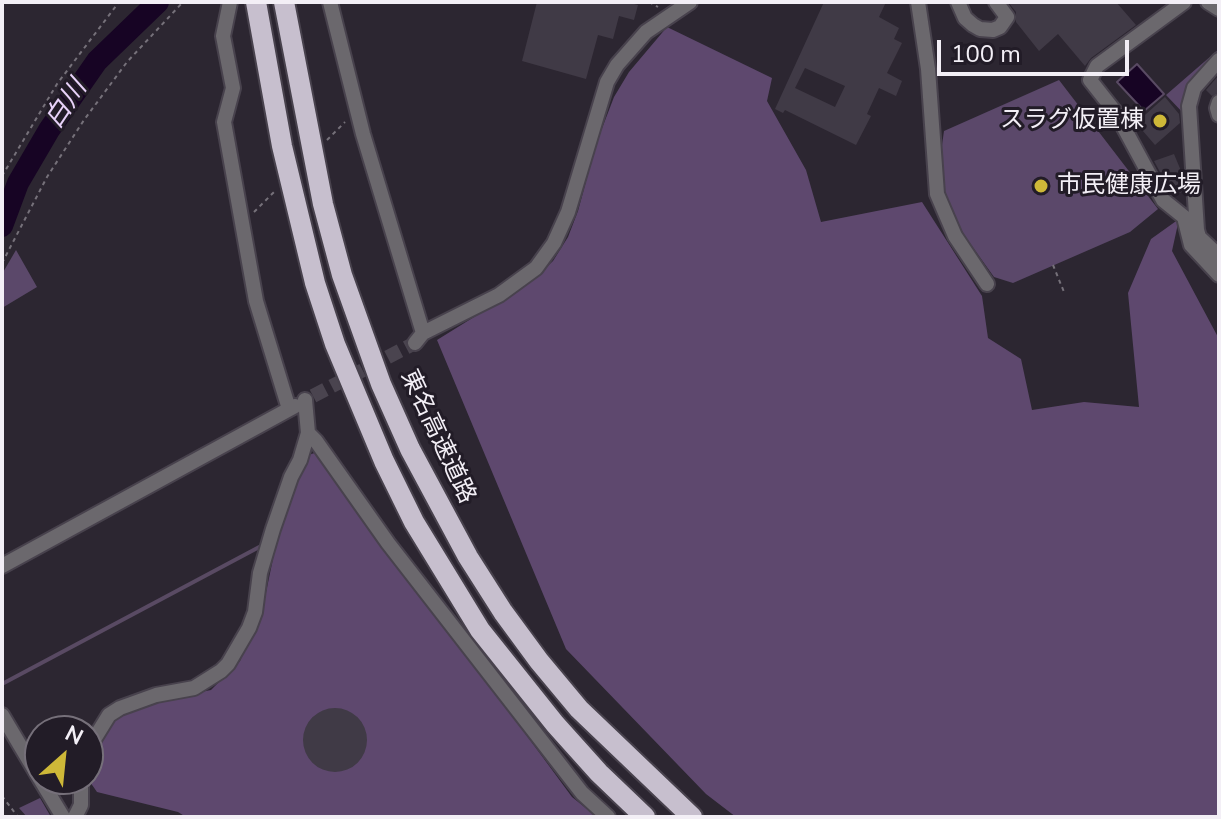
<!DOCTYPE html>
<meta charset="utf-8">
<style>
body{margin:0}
#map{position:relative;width:1221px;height:819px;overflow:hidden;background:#2c2631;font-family:"Nunito Sans",sans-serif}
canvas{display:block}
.frame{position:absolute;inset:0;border:4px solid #f3eff6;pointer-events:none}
.north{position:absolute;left:24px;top:715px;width:80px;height:80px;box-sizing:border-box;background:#221c27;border:2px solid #76707a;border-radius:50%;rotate:27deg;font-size:22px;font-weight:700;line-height:32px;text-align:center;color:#f3eff6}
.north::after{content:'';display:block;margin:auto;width:28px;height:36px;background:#ceb838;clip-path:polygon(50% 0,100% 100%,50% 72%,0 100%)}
.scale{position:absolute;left:937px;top:40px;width:192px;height:36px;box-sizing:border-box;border:4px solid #f3eff6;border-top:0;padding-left:10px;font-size:24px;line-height:28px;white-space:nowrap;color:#f3eff6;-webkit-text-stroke:6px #221c27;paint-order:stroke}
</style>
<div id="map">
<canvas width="1221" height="819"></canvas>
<div class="frame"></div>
<div class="north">N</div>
<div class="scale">100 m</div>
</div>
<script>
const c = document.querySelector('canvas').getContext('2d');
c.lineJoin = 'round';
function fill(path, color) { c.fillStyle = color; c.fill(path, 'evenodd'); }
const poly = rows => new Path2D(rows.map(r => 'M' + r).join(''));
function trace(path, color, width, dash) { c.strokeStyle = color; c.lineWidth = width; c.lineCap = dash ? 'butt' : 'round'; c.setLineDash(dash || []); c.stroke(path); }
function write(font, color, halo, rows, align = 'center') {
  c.font = font + ' "Nunito Sans","Noto Sans JP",sans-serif'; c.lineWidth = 6; c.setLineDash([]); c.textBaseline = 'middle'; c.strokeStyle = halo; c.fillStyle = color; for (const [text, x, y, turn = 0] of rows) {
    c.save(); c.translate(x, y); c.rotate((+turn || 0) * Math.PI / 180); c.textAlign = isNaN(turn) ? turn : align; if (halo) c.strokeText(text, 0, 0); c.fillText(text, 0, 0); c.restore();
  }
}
fill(poly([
 [1219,49,1219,58,1186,116,1166,95],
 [1059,80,1158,209,1130,232,1013,283,994,277,964,235,946,198,938,173,944,131],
 [16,250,37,287,2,308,2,274],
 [40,798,51,817,27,817,19,808]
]), '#5b486a');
fill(poly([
 [667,27,772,78,767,101,806,170,821,222,922,202,982,296,988,338,1021,359,1032,410,1084,402,1139,407,1128,293,1151,239,1179,219,1172,251,1219,339,1219,817,736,817,706,794,566,649,437,340,532,281,553,261,568,237,578,211,596,144,614,97,629,72],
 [318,452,572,797,597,817,186,817,178,812,97,792,88,779,88,760,96,742,119,714,159,700,211,690,240,661,263,607,281,520,308,455]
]), '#5e486e');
const water = poly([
 [1137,64,1164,94,1144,111,1117,82,1137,64]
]);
fill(water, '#170424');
trace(water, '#594a63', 2);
trace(poly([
 [2,684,263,545]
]), '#594a63', 4);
trace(poly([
 [2,226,18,183,49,130,97,61,158,2]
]), '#170424', 22);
fill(poly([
 [537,2,627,2,638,5,634,20,619,16,613,39,598,35,586,79,522,61],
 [824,2,886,2,879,17,899,28,894,39,902,43,887,73,902,81,896,96,879,88,867,114,871,116,856,145,785,110,783,113,775,109],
 [805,68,845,86,835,107,795,88],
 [1008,2,1116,2,1136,25,1091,58,1085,66,1058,34,1039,51,1016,22,1016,12],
 [1219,75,1219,92,1212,96,1206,90],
 [1165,97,1179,114,1180,123,1155,145,1136,123],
 [1174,154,1184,178,1184,191,1173,196,1154,161],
 '303 740a32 32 0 1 1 64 0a32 32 0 1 1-64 0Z'
]), '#403a46');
trace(poly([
 [313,396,415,343]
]), '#4a444f', 14, [14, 7]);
const minor = poly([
 [230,2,223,36,233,88,224,122,256,301,289,409],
 [330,2,363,134,423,333],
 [918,2,928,69,937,194,955,236,987,284],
 [958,2,965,18,973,25,980,29,993,30,1000,27,1007,17,996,2],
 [1184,2,1097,66,1090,80,1116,113,1163,200,1184,217,1191,245,1219,275],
 [1208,2,1219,9],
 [1219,60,1194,88,1189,106,1197,230,1199,237,1219,256],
 [1219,102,1217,108,1219,115],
 [415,343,423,333,499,295,536,268,554,243,568,212,607,82,617,65,646,32,690,2],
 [308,433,316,441,388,543,582,793,608,817],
 [2,566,295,406],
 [2,715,40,779],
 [88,749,109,715,120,708,156,695,194,688,221,671,228,664,249,628,255,612,260,573,273,529,291,477,300,460,308,433,305,400],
 [40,779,63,817],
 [75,817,81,805,81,779]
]);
const highway = poly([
 [256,2,282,146,315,283,335,344,384,461,414,522,480,630,555,724,599,773,645,817],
 [284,2,323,204,342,275,381,384,410,449,468,557,503,612,539,661,579,709,692,817]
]);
trace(minor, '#48424d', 18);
trace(highway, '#48424d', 24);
trace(poly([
 [649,2,658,7],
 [327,140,345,122],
 [2,176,57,84,119,2],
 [254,212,275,191],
 [2,263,47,177,84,120,127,62,183,2],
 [1053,265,1064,292],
 [2,796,18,817]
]), '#76717a', 2, [4, 4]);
trace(minor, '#6b686d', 14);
trace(highway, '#c7bfce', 20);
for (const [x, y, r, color] of [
 [1160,121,8,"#ceb838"],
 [1041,186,8,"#ceb838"]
]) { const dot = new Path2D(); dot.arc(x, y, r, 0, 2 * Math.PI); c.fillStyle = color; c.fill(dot); trace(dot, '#221c27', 3); }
write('24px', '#f3eff6', '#221c27', [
 ["スラグ仮置棟",1144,121],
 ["市民健康広場",1057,186,"left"]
], 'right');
write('24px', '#f3eff6', '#221c27', [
 ["東名高速道路",437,437,65]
]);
write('italic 26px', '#e8d2f9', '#221c27', [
 ["白川",67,105,-56]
]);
</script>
